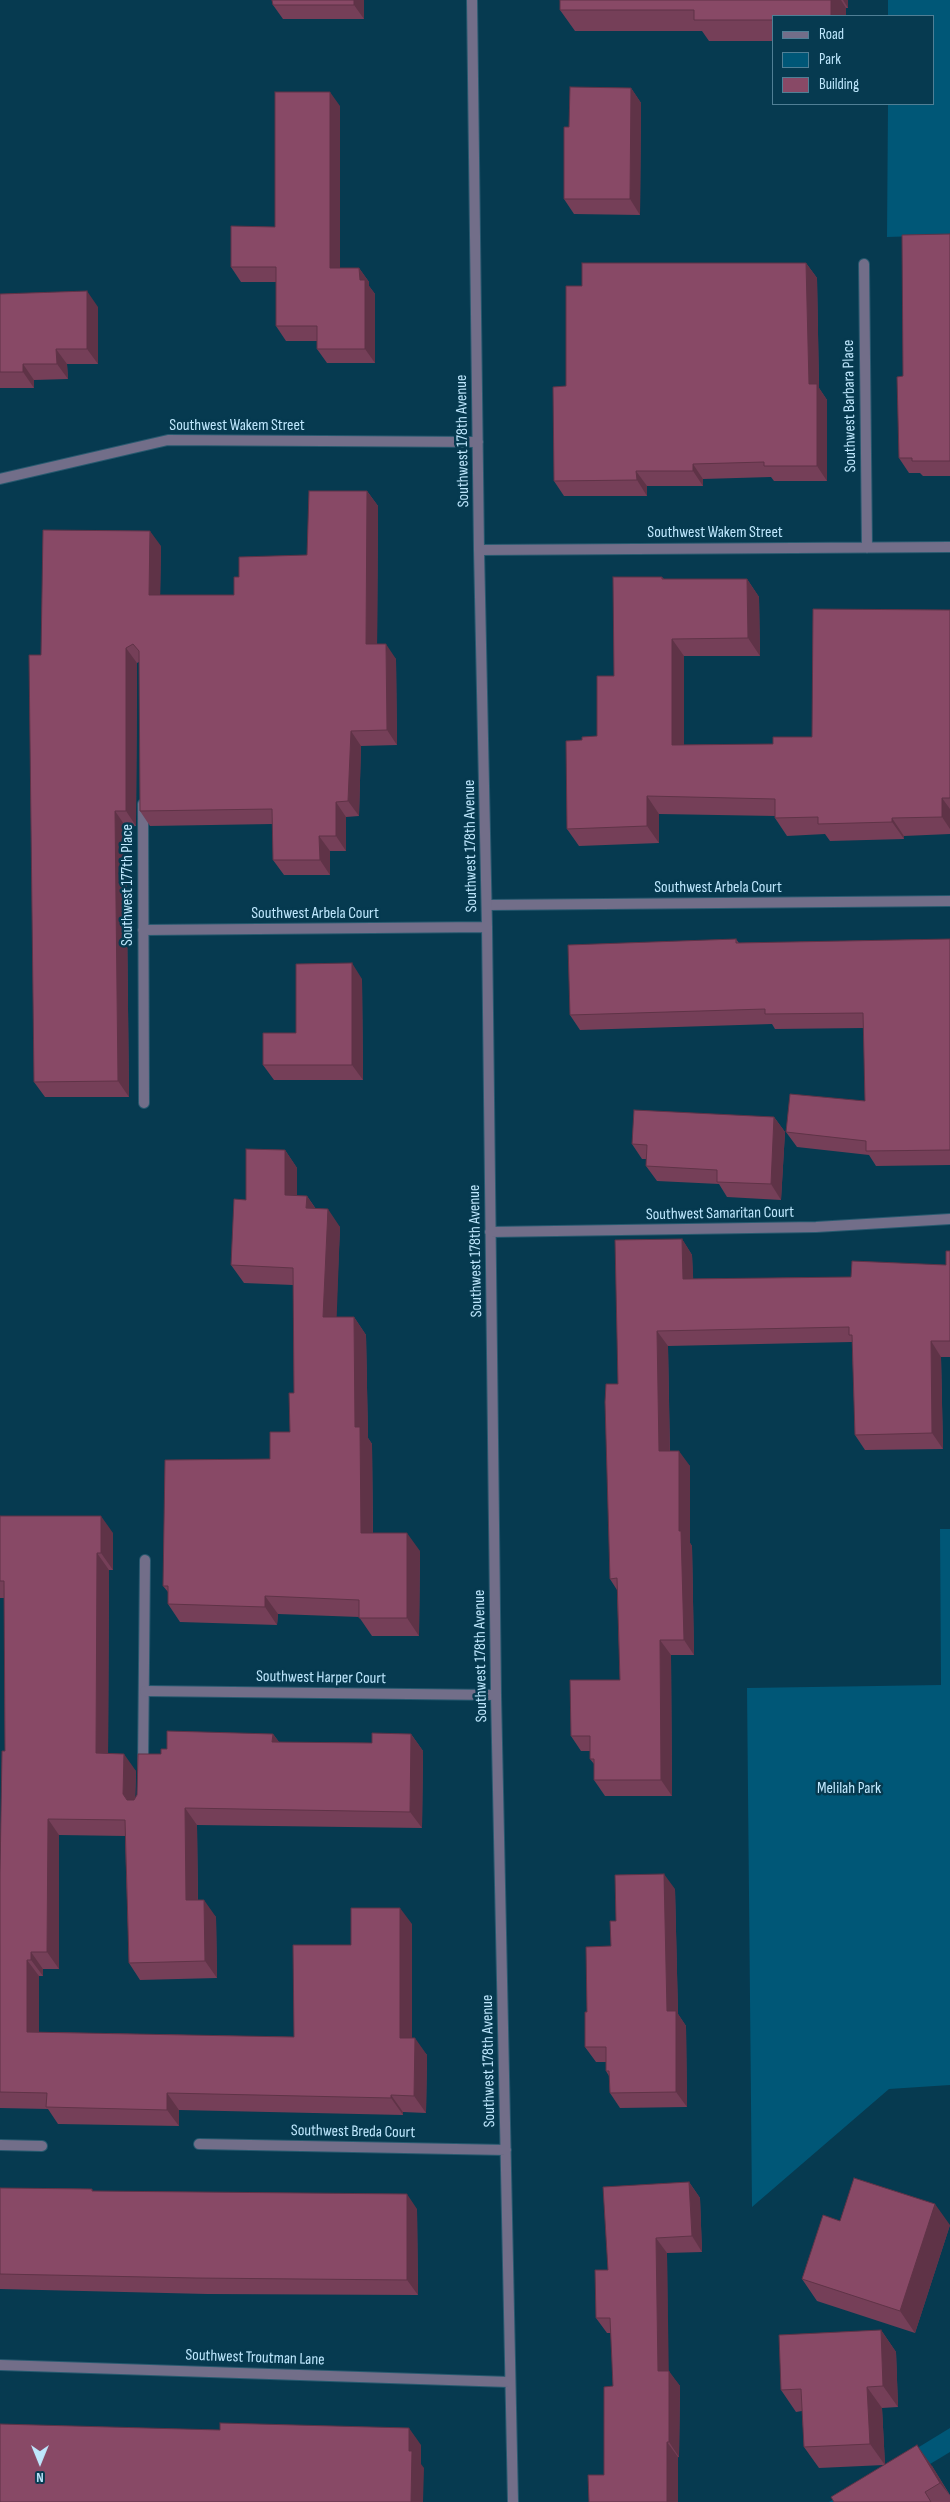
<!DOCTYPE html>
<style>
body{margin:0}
#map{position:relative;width:950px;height:2502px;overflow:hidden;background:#063a50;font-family:"Sofia Sans Condensed",sans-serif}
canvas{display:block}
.legend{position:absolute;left:772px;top:15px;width:162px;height:90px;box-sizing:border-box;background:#063a50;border:1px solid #507f95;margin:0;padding:6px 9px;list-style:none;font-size:15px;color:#bee7fd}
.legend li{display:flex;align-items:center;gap:10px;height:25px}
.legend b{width:25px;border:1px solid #507f95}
.north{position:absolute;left:15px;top:2437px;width:50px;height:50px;-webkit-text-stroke:4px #063a50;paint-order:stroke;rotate:180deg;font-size:14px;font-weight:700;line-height:20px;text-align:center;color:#bee7fd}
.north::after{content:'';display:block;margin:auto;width:18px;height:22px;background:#bee7fd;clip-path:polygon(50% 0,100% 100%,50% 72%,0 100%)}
</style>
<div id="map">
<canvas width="950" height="2502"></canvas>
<ul class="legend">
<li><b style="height:6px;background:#726e89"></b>Road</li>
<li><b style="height:14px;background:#005777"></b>Park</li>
<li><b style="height:14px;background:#884966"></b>Building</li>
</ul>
<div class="north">N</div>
</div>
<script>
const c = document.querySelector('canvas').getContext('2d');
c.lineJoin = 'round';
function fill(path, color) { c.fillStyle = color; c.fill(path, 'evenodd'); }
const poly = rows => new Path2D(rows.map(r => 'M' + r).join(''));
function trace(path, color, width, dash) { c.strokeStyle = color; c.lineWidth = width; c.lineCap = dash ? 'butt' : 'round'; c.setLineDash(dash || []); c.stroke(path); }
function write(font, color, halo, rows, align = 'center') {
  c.font = font + ' "Sofia Sans Condensed",sans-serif'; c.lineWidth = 5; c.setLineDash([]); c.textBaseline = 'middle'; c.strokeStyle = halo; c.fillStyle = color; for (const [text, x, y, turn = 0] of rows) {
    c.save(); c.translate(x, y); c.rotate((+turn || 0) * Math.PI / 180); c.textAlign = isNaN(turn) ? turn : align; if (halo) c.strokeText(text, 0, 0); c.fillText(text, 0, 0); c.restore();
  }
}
fill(poly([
 [888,0,950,0,950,235,887,237,888,104,934,104,934,16,888,16],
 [940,1529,950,1529,950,2085,889,2089,752,2207,747,1688,941,1685],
 [950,2428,950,2452,867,2502,829,2502]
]), '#005777');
const service = poly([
 [487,905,950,901],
 [143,1767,145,1560]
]);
const minor = poly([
 [472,0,479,550,487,927,496,1695,513,2502],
 [864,264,867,548],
 [0,479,168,440,478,442],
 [479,550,950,547],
 [143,804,144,1103],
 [143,930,487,927],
 [490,1232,816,1227,950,1219],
 [145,1691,496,1695],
 [199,2144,506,2150],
 [0,2145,42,2146],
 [0,2365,509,2382]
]);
trace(service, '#27596f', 12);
trace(minor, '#27596f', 12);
trace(service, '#726e89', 10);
trace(minor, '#726e89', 10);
fill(poly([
 [272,0,364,0,364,19,283,19,273,5],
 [560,0,848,0,848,8,846,8,846,16,774,16,774,41,709,41,702,31,575,31,560,10],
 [631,88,641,103,640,215,574,214,564,199,569,127],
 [340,106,340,268,359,268,369,282,369,286,375,294,375,363,327,363,317,349,317,341,286,341,276,326,276,282,241,282,231,267,275,227],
 [950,234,950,476,923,476,920,473,909,473,899,458,903,376],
 [806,263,817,278,819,388,827,400,827,481,774,481,771,477,703,479,703,486,647,486,647,496,564,496,554,481,566,386,582,286],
 [0,294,98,307,98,364,67,364,68,379,34,380,34,388,0,388],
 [367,491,378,506,377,644,396,659,397,745,361,746,359,816,346,817,346,851,330,851,330,875,284,875,273,860,273,824,150,826,140,811,139,662,137,663,136,826,126,827,129,1097,45,1097,34,1082,41,655,161,546,160,595,234,595,239,577,307,555],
 [662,577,664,579,747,579,759,597,760,656,684,656,684,745,773,744,812,737,950,610,950,834,904,836,904,839,830,841,825,834,787,836,775,818,775,816,659,814,659,843,579,846,567,829,582,740,597,736],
 [736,939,739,943,950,939,950,1165,876,1166,869,1155,797,1147,786,1132,865,1101,864,1028,775,1029,772,1024,580,1030,570,1015],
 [362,979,363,1080,274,1080,263,1065,296,1033],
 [774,1117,785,1132,781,1200,727,1197,719,1184,657,1181,646,1166,646,1159,642,1159,632,1144],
 [285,1150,297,1168,297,1196,307,1196,316,1209,340,1227,336,1317,354,1317,366,1335,368,1438,372,1444,373,1533,420,1551,419,1636,372,1636,359,1617,278,1614,277,1625,180,1622,168,1604,168,1592,163,1586,270,1459,290,1432,294,1393,293,1285,244,1283,231,1265,246,1200],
 [682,1239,692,1255,693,1279,851,1277,946,1265,950,1251,950,1357,941,1357,943,1449,865,1450,855,1435,852,1342,668,1346,670,1451,690,1466,690,1543,692,1546,694,1655,671,1655,672,1796,605,1796,594,1780,594,1764,590,1759,590,1751,581,1751,571,1736,620,1680,617,1590,610,1579,618,1384],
 [0,1516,113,1533,113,1570,109,1570,108,1753,136,1771,135,1798,161,1754,167,1749,273,1734,279,1742,372,1743,411,1734,423,1751,422,1828,197,1825,198,1900,216,1917,217,1978,140,1980,129,1963,125,1836,59,1835,59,1969,43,1969,43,1976,39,1976,39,2032,294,2037,351,1945,412,1924,412,2038,427,2055,426,2113,403,2112,403,2115,179,2110,179,2126,58,2124,48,2109,0,2108,0,1873,5,1751,4,1598,0,1598],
 [675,1889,678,2014,686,2026,687,2107,620,2108,610,2093,609,2076,606,2071,606,2062,596,2062,585,2047,587,2012,611,1946,616,1921],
 [689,2182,700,2198,702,2252,667,2253,668,2371,680,2386,679,2457,604,2475,613,2386,611,2333,607,2333,596,2318,608,2270],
 [0,2188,92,2189,93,2192,417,2209,418,2295,207,2294,0,2289],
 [840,2221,950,2225,915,2333,817,2301,802,2279],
 [881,2330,896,2352,898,2407,882,2408,885,2465,932,2466,950,2495,950,2502,834,2502,884,2465,819,2468,804,2447,802,2411,796,2412,781,2390]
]), '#753f58');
fill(poly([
 [354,0,364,0,364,19,354,5],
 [831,0,841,0,846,8,846,16,831,16],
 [843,0,848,0,848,8],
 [631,88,641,103,640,215,630,199],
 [330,92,340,106,340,282,330,268],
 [806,263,817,278,819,388,827,400,827,481,817,466,809,384],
 [359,268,369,282,369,286,375,294,375,363,365,349],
 [87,291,98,307,98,364,87,349],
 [56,349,67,364,68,379,57,364],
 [23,364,34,380,34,388,23,372],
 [693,464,703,479,703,486,693,471],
 [636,471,647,486,647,496,637,480],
 [367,491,378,506,377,660,366,644],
 [150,531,161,546,160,610,149,595],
 [747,579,759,597,760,656,748,638],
 [672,639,684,656,684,762,672,745],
 [386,644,396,659,397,745,387,730],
 [126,648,137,663,136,826,126,811],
 [351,731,361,746,359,816,348,801],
 [647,796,659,814,659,843,647,826],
 [942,798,950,809,950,829,942,817],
 [336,802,346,817,346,851,336,836],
 [115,811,126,827,129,1097,118,1081],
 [892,818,904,836,904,839,892,822],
 [319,836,330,851,330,875,320,860],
 [352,963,362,979,363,1080,352,1065],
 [774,1117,785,1132,781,1200,771,1184],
 [285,1150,297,1168,297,1213,285,1195],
 [307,1196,319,1214,306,1208],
 [328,1209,340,1227,336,1335,323,1317],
 [682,1239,692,1255,694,1294,683,1279],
 [354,1317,366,1335,368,1438,372,1444,373,1551,361,1533,355,1427],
 [657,1331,668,1346,670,1466,659,1451],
 [931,1341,941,1357,943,1449,932,1433],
 [679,1451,690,1466,690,1543,692,1546,694,1655,684,1640,679,1531],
 [101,1516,113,1533,113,1570,101,1553],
 [407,1533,420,1551,419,1636,407,1618],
 [97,1553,109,1570,108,1769,96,1753],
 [265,1596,278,1614,277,1625,265,1607],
 [660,1640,671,1655,672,1796,661,1780],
 [273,1734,285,1750,272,1742],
 [411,1734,423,1751,422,1828,410,1812],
 [124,1754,136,1771,135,1811,139,1817,123,1794],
 [185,1808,197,1825,198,1917,186,1900],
 [48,1819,59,1835,59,1969,47,1952],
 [664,1874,675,1889,678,2014,686,2026,687,2107,676,2092,667,2011],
 [204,1900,216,1917,217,1978,205,1961],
 [400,1908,412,1924,412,2054,400,2038],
 [31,1952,43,1969,43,1976,31,1960],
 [27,1960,39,1976,39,2049,27,2032],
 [415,2038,427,2055,426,2113,414,2096],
 [167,2093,179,2110,179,2126,167,2110],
 [391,2095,403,2112,403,2115,391,2098],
 [689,2182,700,2198,702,2252,692,2236],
 [407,2194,417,2209,418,2295,407,2280],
 [935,2204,950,2225,915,2333,900,2311],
 [656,2238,667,2253,669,2386,658,2371],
 [881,2330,896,2352,898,2407,883,2386],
 [669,2371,680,2386,679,2457,669,2442],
 [867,2387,882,2408,885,2465,870,2444],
 [409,2428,421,2445,421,2464,424,2468,423,2502,411,2502,409,2451],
 [667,2442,678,2457,678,2502,667,2502],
 [917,2445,932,2466,950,2496,940,2483]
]), '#5f3347');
const building = poly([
 [272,0,354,0,354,5,273,5,272,0],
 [560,0,831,0,831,16,774,16,774,20,694,20,694,10,560,10,560,0],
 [570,87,631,88,630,199,564,199,564,127,569,127,570,87],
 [275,92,330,92,330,268,359,268,360,280,365,280,365,349,317,349,317,326,276,326,276,267,231,267,231,226,275,227,275,92],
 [950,234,950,461,912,461,912,458,899,458,897,377,903,376,902,235,950,234],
 [582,263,806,263,809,384,817,384,817,466,764,466,764,462,693,464,693,471,636,471,637,480,554,481,553,387,566,386,566,286,582,286,582,263],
 [87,291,87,349,56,349,57,364,23,364,23,372,0,372,0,294,87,291],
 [309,491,367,491,366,644,386,644,387,730,351,731,348,801,336,802,336,836,319,836,320,860,273,860,272,809,140,811,139,651,133,644,126,648,126,811,115,811,118,1081,34,1082,29,655,41,655,43,530,150,531,149,595,234,595,234,577,239,577,239,557,307,555,309,491],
 [613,577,662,577,662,579,747,579,748,638,672,639,672,745,773,744,773,737,812,737,813,609,950,610,950,798,942,798,942,817,892,818,892,822,818,824,818,817,775,818,775,799,647,796,647,826,567,829,566,741,582,740,582,737,597,736,597,676,614,676,613,577],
 [736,939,736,943,950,939,950,1150,866,1151,866,1141,786,1132,790,1094,865,1101,863,1013,765,1014,765,1009,570,1015,568,945,736,939],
 [352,963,352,1065,263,1065,263,1033,296,1033,296,964,352,963],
 [634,1110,774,1117,771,1184,717,1182,717,1170,646,1166,647,1145,632,1144,634,1110],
 [246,1149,285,1150,285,1195,307,1196,306,1208,328,1209,323,1317,354,1317,355,1427,360,1427,361,1533,407,1533,407,1618,359,1618,359,1600,265,1596,265,1607,168,1604,168,1586,163,1586,165,1460,270,1459,270,1432,290,1432,289,1393,294,1393,293,1268,231,1265,234,1199,246,1200,246,1149],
 [682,1239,683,1279,851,1277,852,1261,946,1265,946,1251,950,1251,950,1341,931,1341,932,1433,855,1435,852,1335,849,1335,849,1327,657,1331,659,1451,679,1451,679,1531,681,1531,684,1640,660,1640,661,1780,594,1780,594,1759,590,1759,590,1736,571,1736,570,1680,620,1680,617,1578,610,1579,605,1402,606,1384,618,1384,615,1240,682,1239],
 [0,1516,101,1516,101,1553,97,1553,96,1753,124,1754,123,1794,127,1800,134,1800,137,1795,138,1754,161,1754,161,1749,167,1749,167,1731,273,1734,272,1742,372,1743,372,1733,411,1734,410,1812,185,1808,186,1900,204,1900,205,1961,129,1963,125,1820,48,1819,47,1952,31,1952,31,1960,27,1960,27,2032,294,2037,293,1945,351,1945,351,1908,400,1908,400,2038,415,2038,414,2096,391,2095,391,2098,167,2093,167,2110,46,2107,47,2093,0,2092,0,1873,2,1751,5,1751,4,1581,0,1581,0,1516],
 [664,1874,667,2011,676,2011,676,2092,610,2093,609,2071,606,2071,606,2047,585,2047,585,2012,587,2012,586,1947,611,1946,610,1921,616,1921,615,1875,664,1874],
 [854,2178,935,2204,900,2311,802,2279,823,2215,840,2221,854,2178],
 [689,2182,692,2236,656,2238,658,2371,669,2371,669,2442,667,2442,667,2502,589,2502,588,2475,604,2475,604,2387,613,2386,610,2318,596,2318,595,2270,608,2270,603,2187,689,2182],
 [0,2188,92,2189,92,2191,407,2194,407,2280,196,2278,0,2274,0,2188],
 [881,2330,883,2386,867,2387,870,2444,804,2447,801,2389,781,2390,779,2335,881,2330],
 [220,2423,409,2428,409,2451,412,2451,411,2502,0,2502,0,2424,220,2430,220,2423],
 [917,2445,940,2483,925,2492,931,2502,834,2502,831,2497,917,2445]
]);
fill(building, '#884966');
trace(building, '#5f3347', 1);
write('16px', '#bee7fd', '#063a50', [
 ["Southwest Barbara Place",850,406,-91],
 ["Southwest Wakem Street",237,426],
 ["Southwest 178th Avenue",463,441,-91],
 ["Southwest Wakem Street",715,533],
 ["Southwest 178th Avenue",471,846,-91],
 ["Southwest 177th Place",128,885,-90],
 ["Southwest Arbela Court",718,888],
 ["Southwest Arbela Court",315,914],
 ["Southwest Samaritan Court",720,1214,-1],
 ["Southwest 178th Avenue",476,1251,-91],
 ["Southwest 178th Avenue",481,1656,-91],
 ["Southwest Harper Court",321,1678,1],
 ["Southwest 178th Avenue",489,2061,-91],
 ["Southwest Breda Court",353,2132,1],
 ["Southwest Troutman Lane",255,2358,2]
]);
write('16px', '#c3eaff', '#063a50', [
 ["Melilah Park",849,1789]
]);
</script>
